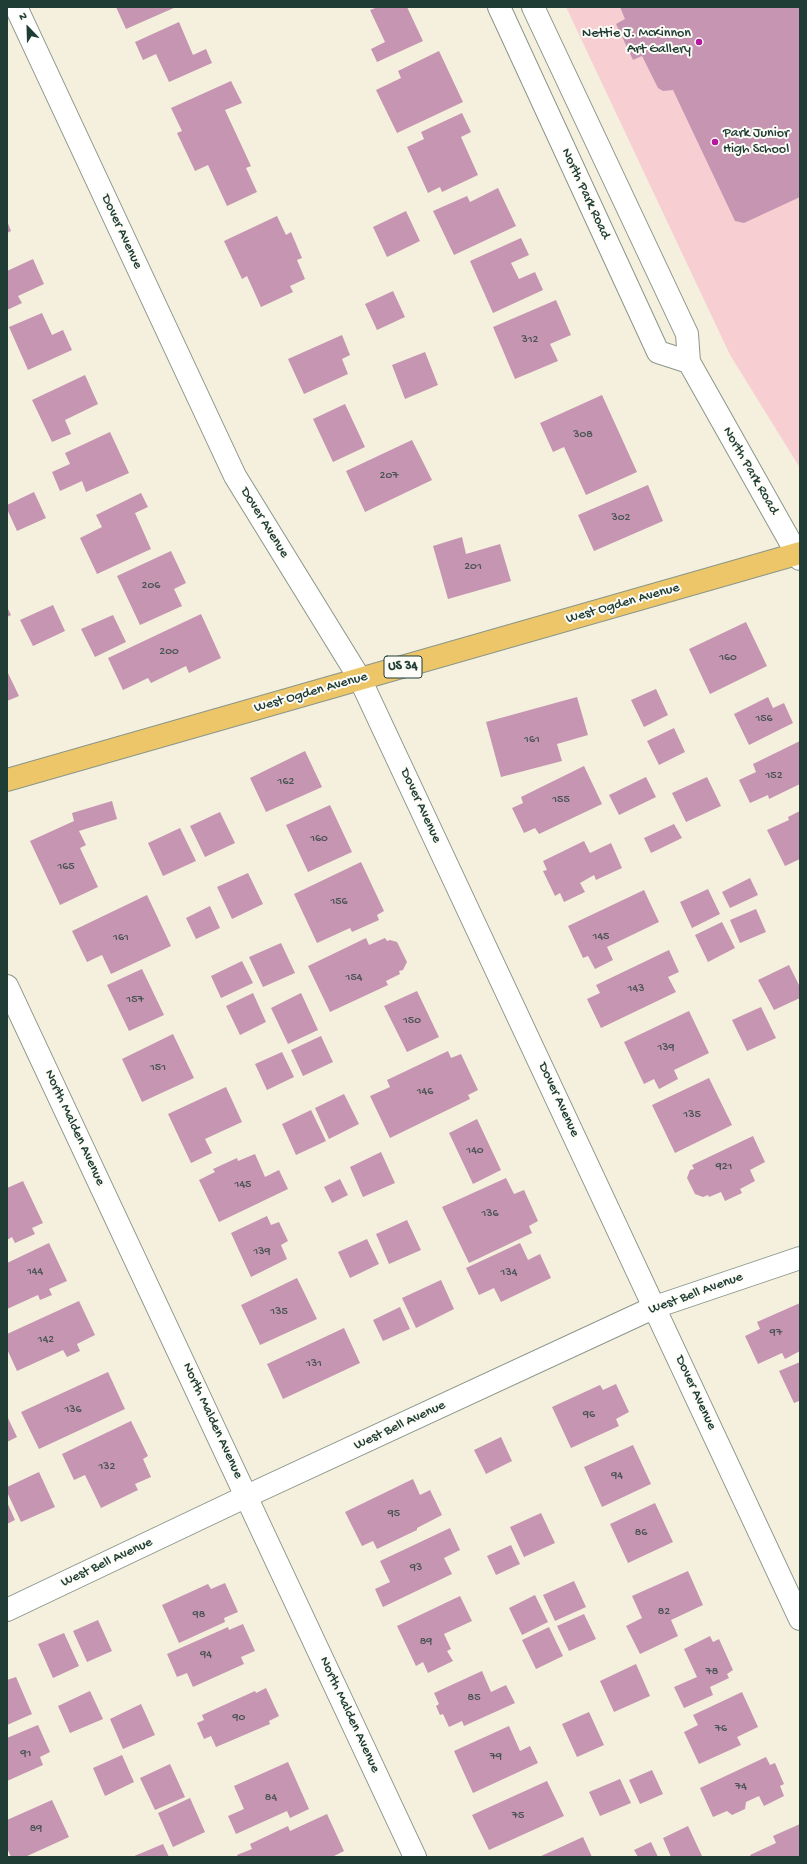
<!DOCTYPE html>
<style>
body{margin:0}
#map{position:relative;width:807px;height:1864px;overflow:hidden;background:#f5f0de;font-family:"Gochi Hand",sans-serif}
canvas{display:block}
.frame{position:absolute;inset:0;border:8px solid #1f3d34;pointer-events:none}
.north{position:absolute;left:8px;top:8px;width:40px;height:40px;-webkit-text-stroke:3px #fdfcf7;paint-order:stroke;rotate:337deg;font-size:11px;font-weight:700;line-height:16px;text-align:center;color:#1f3d34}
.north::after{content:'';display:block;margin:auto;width:14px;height:18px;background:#1f3d34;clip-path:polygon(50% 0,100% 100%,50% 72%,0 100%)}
</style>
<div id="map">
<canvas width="807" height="1864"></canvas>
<div class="frame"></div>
<div class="north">N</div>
</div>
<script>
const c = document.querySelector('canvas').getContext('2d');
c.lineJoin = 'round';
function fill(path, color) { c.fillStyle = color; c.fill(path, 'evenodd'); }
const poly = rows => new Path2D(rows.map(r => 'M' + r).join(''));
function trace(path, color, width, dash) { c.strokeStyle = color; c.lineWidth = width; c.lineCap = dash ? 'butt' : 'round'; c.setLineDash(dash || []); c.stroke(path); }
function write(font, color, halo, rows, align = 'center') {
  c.font = font + ' "Gochi Hand",sans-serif'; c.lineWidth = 4; c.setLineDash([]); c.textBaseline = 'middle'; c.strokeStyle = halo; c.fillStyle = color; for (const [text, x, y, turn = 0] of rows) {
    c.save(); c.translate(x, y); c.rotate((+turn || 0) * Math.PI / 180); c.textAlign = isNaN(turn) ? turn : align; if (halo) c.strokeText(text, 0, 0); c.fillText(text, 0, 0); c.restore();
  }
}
fill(poly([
 [566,7,800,7,800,468,730,355]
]), '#f7cfd3');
fill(poly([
 [116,7,176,7,126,29],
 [378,7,407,7,423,41,377,62,371,49,385,42,370,10],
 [620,7,800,7,800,197,744,223,735,221,673,90,663,91,658,88,642,56,633,60,616,24,625,19],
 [179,22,193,55,206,49,212,63,169,82,156,54,143,60,135,42],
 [439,51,463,102,397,133,376,90,401,78,398,71],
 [231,81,242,103,225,110,251,166,246,168,257,192,227,206,208,165,195,171,177,133,182,131,171,108],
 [462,113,471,132,461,137,478,175,442,192,440,187,428,193,407,147,424,139,421,132],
 [498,188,516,226,454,255,433,211,467,196,470,202],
 [406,211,420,241,387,257,373,227],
 [277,216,286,235,291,232,302,258,297,260,305,279,290,286,293,292,261,307,247,276,242,279,224,241],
 [7,221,11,231,7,233],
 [521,238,529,255,511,263,519,279,535,272,543,290,493,313,470,261],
 [33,259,44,284,18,296,22,303,7,310,7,271],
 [393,291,405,317,377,330,365,304],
 [556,300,571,335,550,344,558,361,515,379,493,327],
 [42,313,52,335,63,330,72,350,28,370,9,327],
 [342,335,350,355,342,359,348,374,304,394,288,359],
 [425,352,438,385,405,399,392,365],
 [85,375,98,404,65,420,71,434,52,442,32,400],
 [602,395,637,472,586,495,564,447,553,452,540,423],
 [345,404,365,447,333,462,313,419],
 [110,432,129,473,86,492,82,481,60,491,52,472,70,464,65,453],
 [412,440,432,480,365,512,346,471],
 [648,485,663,521,594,551,578,515],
 [34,492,46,518,17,531,7,509,7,505],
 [141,493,148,507,135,513,151,549,97,574,80,538,102,527,96,515],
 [462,537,466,554,500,544,511,581,448,599,433,546],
 [171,551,186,583,174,589,182,606,140,625,117,576],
 [53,605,65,631,33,646,20,620],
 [7,607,11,615,7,617],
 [201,614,221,658,189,673,186,666,151,683,148,678,123,690,108,658],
 [113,615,126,642,95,657,81,629],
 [746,622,767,666,710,694,689,649],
 [7,671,19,696,7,701],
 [656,689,668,715,644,727,631,700],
 [577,697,588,735,557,744,562,761,501,777,486,722],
 [768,697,773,708,784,703,793,723,749,745,734,714],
 [674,728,685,752,659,765,647,741],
 [800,741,800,784,769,799,768,795,750,803,739,780,756,772,753,764],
 [305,751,322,787,266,812,250,778],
 [584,766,602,804,539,834,535,828,524,833,512,808,523,803,521,797],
 [646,777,656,797,619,815,609,795],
 [707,777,721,806,686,822,672,793],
 [112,801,117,819,79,831,86,845,80,848,98,887,60,905,30,841,74,821,72,813],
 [330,805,352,852,308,872,286,825],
 [800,811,800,859,785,866,767,830,789,820,788,817],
 [220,812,235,843,205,857,190,826],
 [674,824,682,838,651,853,644,838],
 [180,828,196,861,163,876,148,843],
 [584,841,590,853,611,843,622,868,596,880,594,875,580,883,585,892,564,902,560,893,555,896,543,871,547,870,543,861],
 [361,862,384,911,377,915,379,920,352,932,350,928,317,943,294,894],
 [248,873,263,904,232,919,217,887],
 [750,878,758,895,730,908,722,892],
 [708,889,720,914,692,928,680,902],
 [644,890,659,922,607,947,613,960,595,969,588,956,583,958,568,926],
 [147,895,171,946,111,974,102,955,87,962,72,931],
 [210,906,220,928,196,939,186,918],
 [756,909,766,932,740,943,730,920],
 [722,922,735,948,708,962,695,935],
 [366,938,369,945,385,938,387,941,390,940,397,942,407,962,403,970,399,971,400,974,386,981,388,985,330,1012,308,966],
 [281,943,295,973,263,987,249,957],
 [669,950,679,972,668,977,676,992,601,1028,587,999,600,993,596,985],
 [242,961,253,983,221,998,211,976],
 [789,965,800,987,800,998,774,1010,758,980],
 [142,969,164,1015,129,1031,107,985],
 [417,991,439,1037,407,1052,384,1006],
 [253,993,266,1022,240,1035,226,1006],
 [301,993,318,1030,288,1044,271,1008],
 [761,1007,776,1038,747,1051,732,1020],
 [689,1011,709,1053,674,1070,678,1079,659,1089,654,1079,644,1084,624,1042],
 [173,1034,194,1078,142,1102,122,1059],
 [321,1036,333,1062,303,1076,291,1050],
 [448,1051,451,1058,461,1054,478,1090,468,1095,470,1099,390,1138,370,1096,390,1087,387,1080],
 [282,1052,294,1077,267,1090,255,1064],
 [709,1078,732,1125,675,1153,652,1105],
 [226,1087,242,1122,205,1139,212,1153,191,1163,168,1114],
 [344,1094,359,1124,329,1139,315,1108],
 [311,1110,326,1141,296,1155,282,1124],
 [477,1119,501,1170,473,1184,449,1133],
 [753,1136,765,1162,750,1170,755,1181,740,1189,742,1193,725,1201,721,1192,709,1197,708,1195,703,1197,695,1194,687,1178,690,1170,694,1169,692,1165],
 [381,1152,395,1183,363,1197,350,1167],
 [255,1154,265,1177,279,1170,288,1189,219,1222,199,1180,215,1172,213,1169,237,1158,238,1161],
 [506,1178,514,1194,524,1190,538,1221,529,1226,532,1233,469,1263,442,1207],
 [340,1179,348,1195,332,1203,324,1187],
 [23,1181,43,1223,32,1228,35,1234,15,1243,12,1237,7,1240,7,1188],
 [267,1216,271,1225,279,1222,288,1241,281,1245,287,1259,251,1277,231,1233],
 [407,1220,421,1250,389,1264,376,1234],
 [367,1239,379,1264,350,1278,338,1252],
 [49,1243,67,1281,49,1289,52,1295,40,1300,38,1295,7,1309,7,1263],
 [520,1243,528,1260,540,1254,551,1278,501,1302,494,1288,479,1295,466,1268],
 [297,1278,317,1319,260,1345,241,1305],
 [441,1280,454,1309,416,1328,402,1298],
 [79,1301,95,1335,77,1344,80,1351,67,1357,63,1350,17,1371,7,1349,7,1334],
 [800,1303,800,1351,785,1359,782,1353,758,1364,745,1336,760,1329,757,1322],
 [400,1307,410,1329,383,1341,373,1320],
 [344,1328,360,1363,283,1399,267,1364],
 [800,1362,800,1404,799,1401,794,1403,779,1371],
 [108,1372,125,1409,39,1449,21,1412],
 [616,1384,629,1412,616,1419,619,1426,571,1448,552,1407,600,1385,603,1390],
 [7,1416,17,1437,7,1442],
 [131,1421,148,1456,143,1459,151,1477,135,1484,138,1490,101,1508,85,1475,74,1480,62,1454],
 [501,1437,512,1461,486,1474,474,1450],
 [633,1445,651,1484,602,1507,584,1467],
 [39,1472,55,1507,21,1522,7,1492,7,1487],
 [413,1479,420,1495,430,1490,442,1515,417,1528,417,1530,377,1549,373,1541,362,1546,345,1512],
 [7,1502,15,1520,7,1524],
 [655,1503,673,1542,628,1563,610,1524],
 [541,1513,555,1543,524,1557,510,1527],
 [450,1528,460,1550,444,1558,452,1574,383,1607,375,1589,390,1582,380,1561],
 [511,1545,520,1564,496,1575,487,1556],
 [688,1571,703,1605,671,1620,678,1636,640,1654,626,1626,642,1618,632,1596],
 [574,1581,586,1607,555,1621,543,1595],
 [225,1583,238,1612,224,1618,225,1622,179,1643,162,1605,208,1584,211,1589],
 [535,1595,548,1622,522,1635,509,1608],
 [460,1596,472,1621,444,1634,451,1649,447,1651,453,1661,428,1673,423,1662,416,1666,397,1626],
 [584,1614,596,1639,569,1651,557,1626],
 [98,1620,112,1651,87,1662,73,1631],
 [243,1624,255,1651,241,1657,244,1664,193,1687,187,1673,177,1677,167,1654,228,1627,229,1630],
 [549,1627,563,1656,536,1669,522,1640],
 [64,1633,79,1666,53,1678,38,1644],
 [710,1636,713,1642,719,1639,733,1670,727,1674,729,1678,710,1687,713,1695,684,1708,674,1687,697,1677,684,1649],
 [636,1664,650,1696,614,1712,600,1681],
 [482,1671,491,1692,506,1685,515,1703,464,1726,462,1721,449,1727,443,1714,440,1715,436,1706,439,1704,434,1693],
 [16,1677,32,1714,7,1725,7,1680],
 [266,1688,279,1716,269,1721,270,1724,216,1747,211,1736,204,1739,197,1723,204,1720,202,1715,255,1691,256,1693],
 [90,1691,103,1719,70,1733,58,1706],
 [742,1692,758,1727,737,1737,741,1745,699,1764,684,1732,698,1725,693,1715],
 [141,1704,155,1735,123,1749,110,1719],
 [589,1712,604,1745,577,1757,562,1724],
 [38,1725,50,1752,40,1757,43,1765,7,1781,7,1738],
 [509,1726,520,1751,530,1746,538,1763,473,1793,454,1751],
 [122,1755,134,1782,105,1796,93,1768],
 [766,1757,770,1765,775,1763,784,1784,780,1786,784,1796,764,1806,759,1796,746,1802,745,1809,732,1815,727,1811,713,1817,700,1788],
 [288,1762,309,1809,290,1818,287,1811,236,1834,228,1816,244,1809,234,1786],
 [170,1764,185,1797,155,1810,140,1778],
 [652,1770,663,1794,640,1804,629,1780],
 [620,1779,631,1803,600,1816,589,1792],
 [547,1781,564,1816,489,1850,472,1815],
 [190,1798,205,1832,173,1847,158,1813],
 [52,1800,69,1837,25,1857,11,1857,7,1848,7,1820],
 [327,1814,344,1851,332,1857,238,1857,237,1855,252,1849,250,1844,288,1826,290,1831],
 [800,1824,800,1857,751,1857,750,1855,776,1843,773,1836],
 [688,1826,702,1856,671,1857,663,1838],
 [583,1837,592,1857,539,1857],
 [651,1842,658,1857,638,1857,634,1850],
 [163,1844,169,1857,132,1857]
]), '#c595b1');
const street = poly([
 [16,7,235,476,360,679,800,1619],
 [499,7,658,352,689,362],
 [533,7,687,334,689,362,800,559],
 [7,986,415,1857],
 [7,1610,247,1496,655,1307,800,1258]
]);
const primary = poly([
 [7,780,800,553]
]);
trace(street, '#8a9689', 24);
trace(primary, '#8a9689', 24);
trace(street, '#fff', 22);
trace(primary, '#ecc669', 22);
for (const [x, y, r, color] of [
 [699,42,4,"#b5179e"],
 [715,142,4,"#b5179e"]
]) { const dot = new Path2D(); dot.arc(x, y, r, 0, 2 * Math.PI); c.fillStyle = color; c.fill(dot); trace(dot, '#fdfcf7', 1.5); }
write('12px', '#485353', null, [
 ["312",530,340],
 ["308",583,435],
 ["207",389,476],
 ["302",621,518],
 ["201",473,567],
 ["206",151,586],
 ["200",169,652],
 ["160",728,658],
 ["156",764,719],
 ["161",532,740],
 ["152",774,776],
 ["162",286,782],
 ["155",561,800],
 ["160",319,839],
 ["165",66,867],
 ["156",339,902],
 ["145",601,937],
 ["161",121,938],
 ["154",354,978],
 ["143",636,989],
 ["157",135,1000],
 ["150",412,1021],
 ["139",666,1048],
 ["151",158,1068],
 ["146",425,1092],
 ["135",692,1115],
 ["140",475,1151],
 ["921",724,1167],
 ["145",243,1185],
 ["136",490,1214],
 ["139",262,1252],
 ["144",35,1272],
 ["134",509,1273],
 ["135",279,1312],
 ["97",776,1333],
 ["142",46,1340],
 ["131",314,1364],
 ["136",73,1410],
 ["96",589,1415],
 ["132",107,1467],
 ["94",617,1476],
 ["95",394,1514],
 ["86",641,1533],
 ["93",416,1568],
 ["82",664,1612],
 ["98",199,1615],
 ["89",426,1642],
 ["94",206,1655],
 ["78",712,1672],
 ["85",474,1698],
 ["90",239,1718],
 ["76",721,1729],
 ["91",26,1754],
 ["79",496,1757],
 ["74",741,1787],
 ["84",271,1798],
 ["75",518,1816],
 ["89",36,1829]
]);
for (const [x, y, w] of [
 [403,667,38]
]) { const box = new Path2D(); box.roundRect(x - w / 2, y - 11, w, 22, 3); c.fillStyle = '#fdfcf7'; c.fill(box); trace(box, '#1f3d34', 1); }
write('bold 13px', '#1f3d34', null, [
 ["US 34",403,667]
]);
write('14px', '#1f3d34', '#fdfcf7', [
 ["Nettie J. McKinnon",691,34],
 ["Art Gallery",691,50],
 ["Park Junior",723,134,"left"],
 ["High School",723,150,"left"]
], 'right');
write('14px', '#1f3d34', '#fdfcf7', [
 ["North Park Road",585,194,65],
 ["Dover Avenue",121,232,65],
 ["North Park Road",750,471,60],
 ["Dover Avenue",264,523,58],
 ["West Ogden Avenue",623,604,-16],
 ["West Ogden Avenue",311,693,-16],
 ["Dover Avenue",420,806,65],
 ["Dover Avenue",558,1100,65],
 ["North Malden Avenue",74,1128,65],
 ["West Bell Avenue",696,1294,-20],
 ["Dover Avenue",695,1393,65],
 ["North Malden Avenue",212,1421,65],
 ["West Bell Avenue",400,1426,-25],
 ["West Bell Avenue",107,1563,-25],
 ["North Malden Avenue",349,1715,65]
]);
</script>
